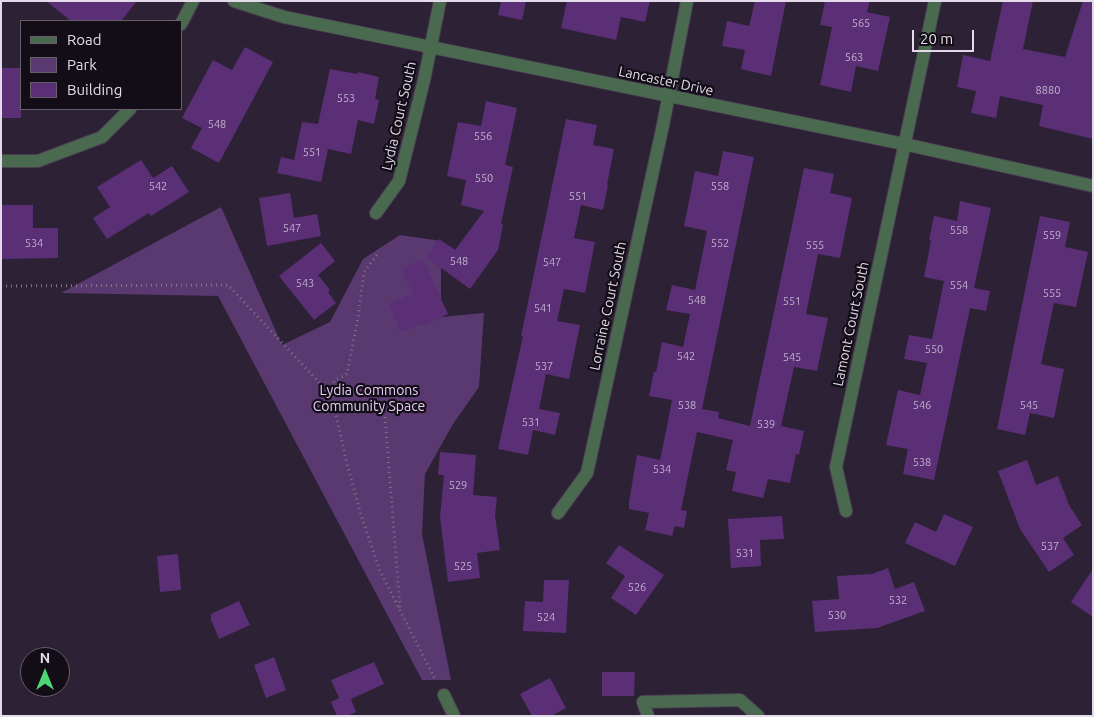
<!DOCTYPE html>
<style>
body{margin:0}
#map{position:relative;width:1094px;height:717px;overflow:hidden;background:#2d2135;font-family:Ubuntu,sans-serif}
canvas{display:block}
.frame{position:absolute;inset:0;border:2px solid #e3dbe9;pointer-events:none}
.legend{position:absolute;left:20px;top:20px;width:162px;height:90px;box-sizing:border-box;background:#120d16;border:1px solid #665f6a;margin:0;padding:6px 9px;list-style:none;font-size:15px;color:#e3dbe9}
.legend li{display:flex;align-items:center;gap:10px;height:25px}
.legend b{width:25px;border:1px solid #665f6a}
.north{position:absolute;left:20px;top:647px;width:50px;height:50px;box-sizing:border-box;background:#120d16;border:1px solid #665f6a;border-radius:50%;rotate:0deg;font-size:14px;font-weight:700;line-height:20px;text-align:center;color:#e3dbe9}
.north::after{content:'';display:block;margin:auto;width:18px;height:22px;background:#4ed675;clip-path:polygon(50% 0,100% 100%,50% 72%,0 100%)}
.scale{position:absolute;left:912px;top:30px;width:62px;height:22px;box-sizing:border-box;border:2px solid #e3dbe9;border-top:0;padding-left:6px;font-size:15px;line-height:18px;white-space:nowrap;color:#e3dbe9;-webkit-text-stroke:4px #120d16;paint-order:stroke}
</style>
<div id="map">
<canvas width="1094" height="717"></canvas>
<div class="frame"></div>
<ul class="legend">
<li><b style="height:6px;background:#4a6a50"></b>Road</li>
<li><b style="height:14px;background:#593970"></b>Park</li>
<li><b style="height:14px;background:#5a2f76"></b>Building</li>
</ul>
<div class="north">N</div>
<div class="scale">20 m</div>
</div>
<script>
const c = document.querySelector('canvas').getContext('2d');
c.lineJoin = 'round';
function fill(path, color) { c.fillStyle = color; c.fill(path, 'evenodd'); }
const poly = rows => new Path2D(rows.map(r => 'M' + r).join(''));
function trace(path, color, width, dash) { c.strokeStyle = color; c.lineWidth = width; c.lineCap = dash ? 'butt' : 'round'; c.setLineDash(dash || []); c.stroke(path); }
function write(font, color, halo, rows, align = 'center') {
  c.font = font + ' Ubuntu,sans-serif'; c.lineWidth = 4.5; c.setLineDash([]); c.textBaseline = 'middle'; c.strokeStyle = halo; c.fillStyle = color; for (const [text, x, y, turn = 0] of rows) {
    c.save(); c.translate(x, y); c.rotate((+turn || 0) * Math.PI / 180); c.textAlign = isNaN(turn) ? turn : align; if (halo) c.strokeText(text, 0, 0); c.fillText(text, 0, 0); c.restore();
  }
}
fill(poly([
 [221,207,282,345,330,322,363,259,400,235,441,241,441,317,484,313,479,387,453,424,425,474,422,534,451,680,422,680,218,296,61,293]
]), '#593970');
fill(poly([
 [46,1,137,1,121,21,71,21],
 [501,1,526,1,522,20,498,15],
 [567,1,650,1,645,22,621,17,616,40,561,28],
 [755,1,786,1,771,76,741,69,745,50,722,46,727,21,749,26],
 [825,1,870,1,867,12,890,17,878,71,856,66,851,92,820,85,832,27,820,25],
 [1003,1,1033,1,1023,49,1065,57,1083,1,1093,1,1093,139,1039,126,1043,105,1000,96,996,118,971,113,976,91,957,87,963,55,990,61],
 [245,47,273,62,219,163,191,148,202,128,182,118,213,60,232,70],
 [1,68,21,68,21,118,1,118],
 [330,69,357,74,358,72,379,77,375,99,379,100,374,124,358,120,351,154,328,149,321,182,277,173,281,157,294,160,302,122,318,124],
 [486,101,517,108,505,165,513,167,501,224,503,224,498,250,470,289,426,257,439,239,455,250,484,211,461,205,466,180,447,176,458,122,481,126],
 [566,119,597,125,593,145,614,149,607,185,608,185,603,210,581,205,574,238,595,242,585,293,564,289,557,321,580,325,569,379,546,374,539,409,560,413,555,435,533,430,528,455,498,449,523,336,521,336],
 [723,151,754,157,702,409,719,412,718,418,750,426,804,168,834,174,830,193,852,198,840,258,818,254,806,314,828,318,817,371,794,367,781,426,804,431,799,455,796,454,790,483,768,479,763,498,732,491,736,472,726,470,733,440,697,432,681,510,687,511,684,528,675,526,672,536,645,530,649,513,629,509,629,502,637,455,660,460,667,426,672,400,649,396,654,371,656,372,662,342,683,347,690,314,666,310,672,285,695,290,707,231,684,226,695,171,718,176],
 [141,160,153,178,172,166,189,192,151,216,149,213,107,239,93,218,110,207,97,187],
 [290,193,294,218,317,214,321,236,267,246,259,198],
 [960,201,991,208,974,288,990,291,986,311,970,308,934,480,903,474,908,449,886,445,898,390,920,395,927,363,904,359,909,335,932,339,937,315,944,281,924,277,931,241,929,240,934,216,957,221],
 [1,205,33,205,33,228,58,228,58,258,1,259],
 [1040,216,1070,222,1065,247,1088,252,1076,307,1054,303,1041,364,1064,369,1054,418,1030,413,1025,435,997,429],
 [321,243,335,261,318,275,330,290,328,292,336,303,314,320,279,276],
 [423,260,448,314,421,326,420,324,401,332,389,304,413,294,402,269],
 [440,452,476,455,473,495,497,497,495,516,500,550,477,553,480,578,448,582,440,517,444,475,438,475],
 [1027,460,1036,485,1058,476,1069,505,1082,525,1063,538,1074,555,1049,572,1020,529,998,471],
 [944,514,973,527,955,566,905,543,915,522,936,532],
 [782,516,784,539,760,540,761,566,731,568,728,519],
 [619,545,664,575,636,615,611,598,625,576,606,563],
 [178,554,181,590,160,592,157,556],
 [888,568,895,589,914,582,925,611,877,628,815,632,812,601,839,599,837,576,872,574],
 [1093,569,1093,617,1071,602],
 [544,580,569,580,566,633,523,631,525,601,543,602],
 [239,601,250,625,219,639,211,620,211,614],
 [274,657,286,690,266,698,254,665],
 [374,662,384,684,351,699,356,712,347,716,337,716,331,702,339,698,331,680],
 [602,672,635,672,634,696,602,696],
 [550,678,566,708,551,716,532,716,520,694]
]), '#5a2f76');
const minor = poly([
 [234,1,284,17,904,144,1093,186],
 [181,24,193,1],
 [1,161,38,161,102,137,130,109],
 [376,213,399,181,424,80,440,1],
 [846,511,836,467,935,1],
 [558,513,587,473,663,125,687,1],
 [444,695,454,716],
 [648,716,643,702,740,700,758,716]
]);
trace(minor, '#4a3f52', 14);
trace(poly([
 [377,255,364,272,358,318,347,374,334,381,332,396,347,464,361,515,380,571,436,681],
 [1,286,228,285,331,395],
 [385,417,400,608]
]), '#7f7586', 3, [1, 4]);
trace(minor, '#4a6a50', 12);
write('11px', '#c1b0cc', null, [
 ["565",861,23],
 ["563",854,57],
 ["8880",1048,90],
 ["553",346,98],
 ["548",217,124],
 ["556",483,136],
 ["551",312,152],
 ["550",484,178],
 ["542",158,186],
 ["558",720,186],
 ["551",578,196],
 ["547",292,228],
 ["558",959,230],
 ["559",1052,235],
 ["534",34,243],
 ["552",720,243],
 ["555",815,245],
 ["548",459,261],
 ["547",552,262],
 ["543",305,283],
 ["554",959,285],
 ["555",1052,293],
 ["548",697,300],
 ["551",792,301],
 ["541",543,308],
 ["550",934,349],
 ["542",686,356],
 ["545",792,357],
 ["537",544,366],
 ["538",687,405],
 ["546",922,405],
 ["545",1029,405],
 ["531",531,422],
 ["539",766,424],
 ["538",922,462],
 ["534",662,469],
 ["529",458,485],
 ["537",1050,546],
 ["531",745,553],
 ["525",463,566],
 ["526",637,587],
 ["532",898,600],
 ["530",837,615],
 ["524",546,617]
]);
write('14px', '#e3dbe9', '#120d16', [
 ["Lancaster Drive",666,81,12],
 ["Lydia Court South",399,116,-77],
 ["Lorraine Court South",608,306,-78],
 ["Lamont Court South",851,324,-78]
]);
write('14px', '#e5cef7', '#120d16', [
 ["Lydia Commons",369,390],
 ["Community Space",369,406]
]);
</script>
